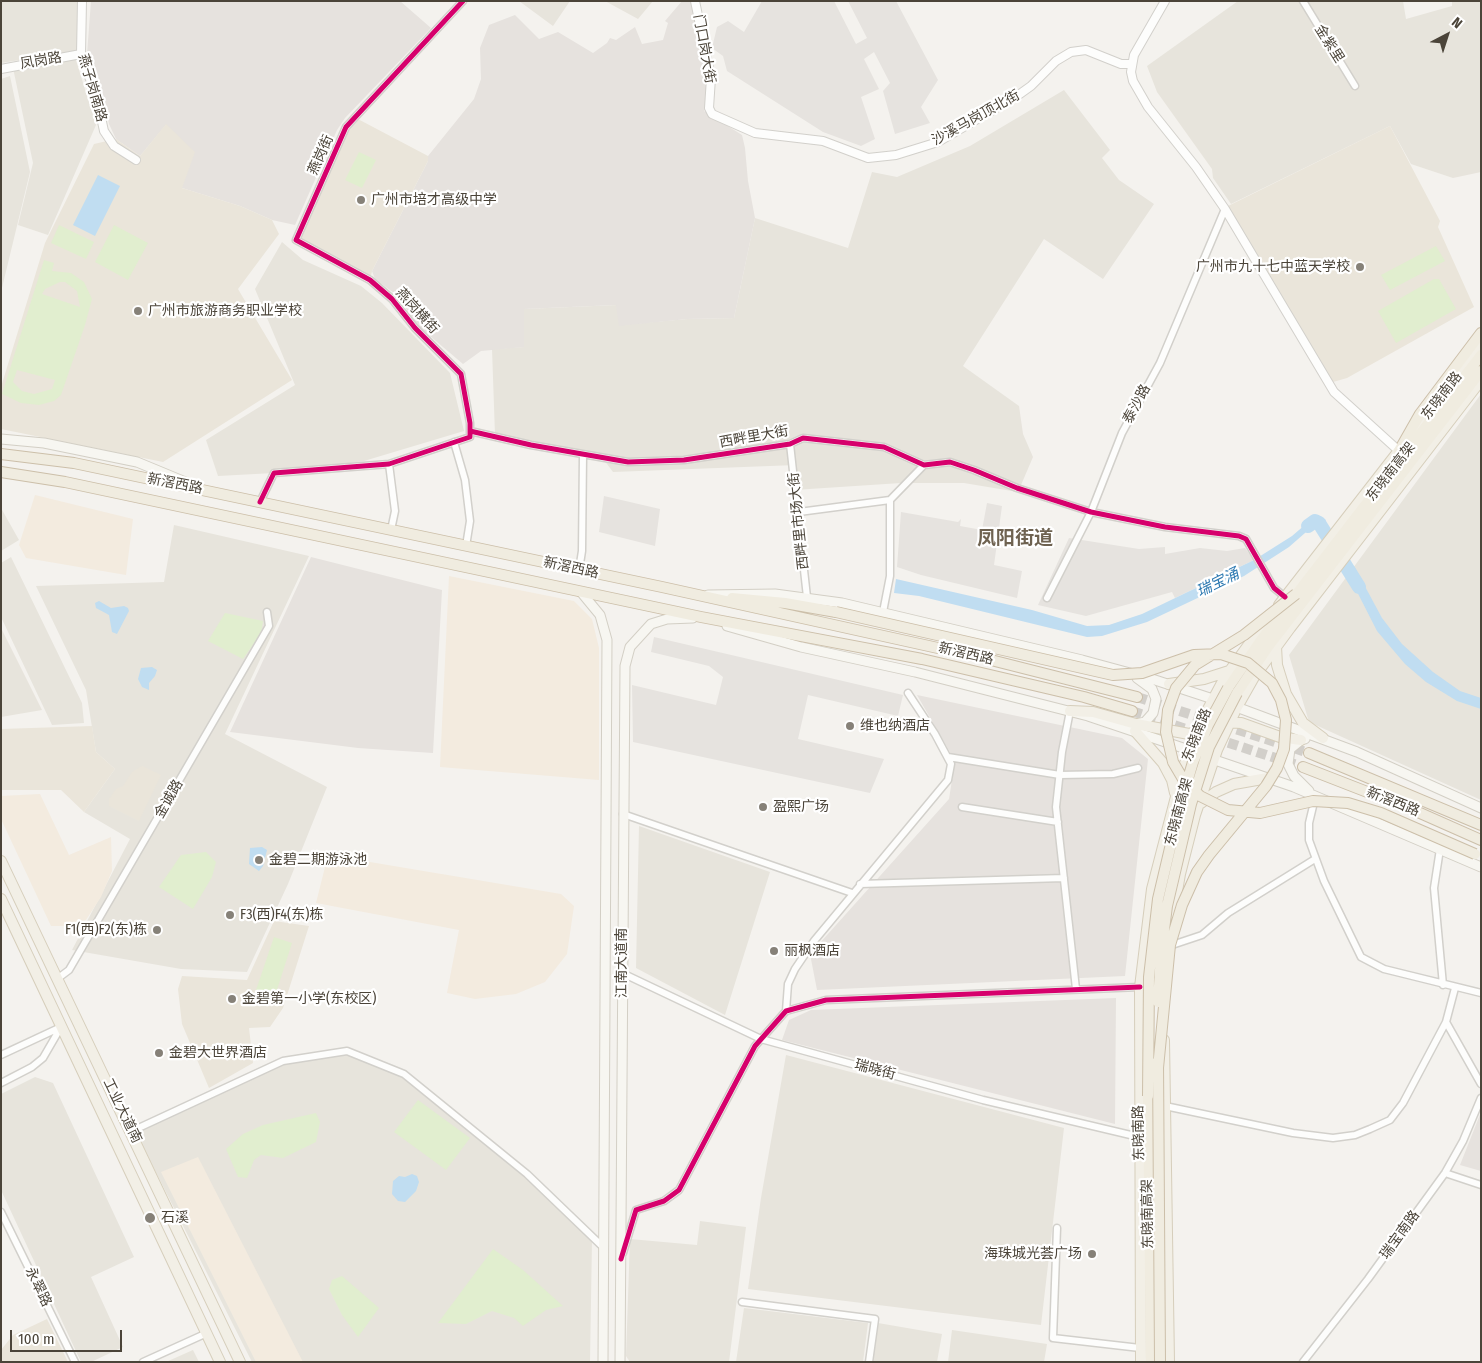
<!DOCTYPE html>
<meta charset="utf-8">
<style>
body{margin:0}
#map{position:relative;width:1482px;height:1363px;overflow:hidden;background:#f4f2ee;font-family:"Fira Sans Condensed",sans-serif}
canvas{display:block}
.frame{position:absolute;inset:0;border:2px solid #4b4439;pointer-events:none}
.north{position:absolute;left:1422px;top:10px;width:50px;height:50px;-webkit-text-stroke:4px #fff;paint-order:stroke;rotate:40deg;font-size:14px;font-weight:700;line-height:20px;text-align:center;color:#4b4439}
.north::after{content:'';display:block;margin:auto;width:18px;height:22px;background:#4b4439;clip-path:polygon(50% 0,100% 100%,50% 72%,0 100%)}
.scale{position:absolute;left:10px;top:1330px;width:112px;height:22px;box-sizing:border-box;border:2px solid #4b4439;border-top:0;padding-left:6px;font-size:15px;line-height:18px;white-space:nowrap;color:#4b4439;-webkit-text-stroke:4px #fff;paint-order:stroke}
</style>
<div id="map">
<canvas width="1482" height="1363"></canvas>
<div class="frame"></div>
<div class="north">N</div>
<div class="scale">100 m</div>
</div>
<script>
const c = document.querySelector('canvas').getContext('2d');
c.lineJoin = 'round';
function fill(path, color) { c.fillStyle = color; c.fill(path, 'evenodd'); }
const poly = rows => new Path2D(rows.map(r => 'M' + r).join(''));
function trace(path, color, width, dash) { c.strokeStyle = color; c.lineWidth = width; c.lineCap = dash ? 'butt' : 'round'; c.setLineDash(dash || []); c.stroke(path); }
function write(font, color, halo, rows, align = 'center') {
  c.font = font + ' "Fira Sans Condensed","Noto Sans SC",sans-serif'; c.lineWidth = 4.5; c.setLineDash([]); c.textBaseline = 'middle'; c.strokeStyle = halo; c.fillStyle = color; for (const [text, x, y, turn = 0] of rows) {
    c.save(); c.translate(x, y); c.rotate((+turn || 0) * Math.PI / 180); c.textAlign = isNaN(turn) ? turn : align; if (halo) c.strokeText(text, 0, 0); c.fillText(text, 0, 0); c.restore();
  }
}
fill(poly([
 [1,1,80,1,78,51,1,63],
 [519,1,570,1,553,26],
 [605,1,653,1,638,19],
 [1238,1,1403,1,1406,19,1452,6,1452,1,1481,1,1481,172,1453,178,1411,164,1390,126,1231,204,1213,178,1212,169,1157,92,1147,66],
 [75,57,96,125,48,235,18,225,33,163,13,68],
 [10,76,30,172,1,292,1,79],
 [1064,90,1110,150,1102,158,1119,180,1154,204,1103,279,1044,239,963,366,1019,406,1023,434,1033,457,1018,492,964,483,901,483,794,490,796,465,613,472,601,456,495,435,492,349,524,347,523,309,617,305,620,325,687,319,734,318,755,218,848,248,872,172,897,177,970,146],
 [282,242,303,260,361,286,382,303,450,373,464,431,364,461,274,473,218,476,206,440,295,385,255,289],
 [1481,394,1481,800,1309,722,1289,655],
 [1,508,19,540,1,551],
 [174,525,309,556,225,734,327,787,288,884,247,972,181,969,72,950,130,839,84,812,115,769,96,752,86,690,36,586,164,582],
 [11,557,82,703,84,723,52,725,1,617,1,563],
 [1,628,42,710,1,717],
 [639,826,770,872,725,1015,636,968],
 [347,1051,404,1074,527,1174,592,1240,590,1362,252,1362,136,1133,283,1061],
 [786,1055,1064,1128,1041,1325,748,1289,761,1198],
 [35,1077,53,1083,134,1257,91,1277,123,1347,91,1362,81,1362,1,1190,1,1094],
 [700,1221,746,1227,729,1362,630,1362,626,1356,630,1239,697,1245],
 [744,1308,868,1323,863,1362,736,1362],
 [878,1323,942,1334,937,1362,872,1362],
 [952,1330,1047,1344,1044,1362,948,1362],
 [193,1350,199,1362,166,1362]
]), '#e7e4dc');
fill(poly([
 [35,495,133,519,126,575,26,558,19,545],
 [449,576,574,601,592,619,599,648,599,780,440,767],
 [40,794,69,855,111,837,112,871,101,897,82,926,51,926,1,819,1,796],
 [328,855,561,894,574,906,567,954,545,982,516,994,475,999,447,993,459,930,316,903],
 [198,1157,303,1362,256,1362,161,1172]
]), '#f3ebdf');
fill(poly([
 [91,1,400,1,431,28,345,118,337,130,295,225,272,220,240,206,182,188,166,125,140,156,116,139,109,124,102,91,87,54],
 [682,1,691,1,702,54,707,97,704,111,742,135,745,148,748,181,755,218,734,318,687,319,619,326,616,305,524,309,524,347,481,351,463,364,417,325,398,296,375,279,372,271,428,161,428,156,474,99,481,79,480,48,489,25,515,15,539,39,558,32,593,53,607,43,610,38,616,40,635,27,642,44,663,40,668,23,665,21],
 [311,557,442,590,433,753,358,748,230,732],
 [917,695,1122,738,1148,759,1125,976,817,990,810,954,949,799,955,761],
 [1116,998,1115,1124,782,1040,789,1020,811,1010],
 [1481,1112,1481,1171,1460,1165]
]), '#e6e2de');
fill(poly([
 [356,118,428,156,428,161,372,271,370,280,296,240,346,127],
 [166,124,195,152,182,188,240,206,272,220,279,234,238,289,292,380,163,462,1,429,1,387,45,243,94,144,116,139,140,156],
 [1390,126,1440,221,1438,227,1474,307,1347,378,1333,382,1228,206],
 [92,726,96,752,115,769,84,812,61,790,1,790,1,729],
 [142,766,161,775,139,821,109,806,109,799,116,789,123,786,132,772],
 [274,921,309,926,283,1008,270,1027,249,1028,253,1063,209,1088,182,1024,178,989,182,976,247,980],
 [47,1319,68,1362,1,1362,1,1350,13,1335]
]), '#eae5da');
fill(poly([
 [359,152,376,160,362,188,345,180],
 [59,225,94,242,86,259,51,243],
 [114,225,148,243,128,280,95,262],
 [1436,246,1445,261,1390,290,1381,275],
 [44,260,54,263,52,271,71,273,84,282,92,299,85,325,61,395,54,401,39,405,21,403,2,394],
 [60,282,65,282,77,291,80,307,42,294,45,289],
 [17,370,55,380,52,389,34,394,22,391,13,382],
 [1434,279,1439,279,1456,309,1396,343,1378,311],
 [225,613,263,621,261,633,243,659,208,641],
 [206,852,216,862,212,877,193,909,159,887,181,855],
 [274,937,292,943,275,996,256,990],
 [418,1100,470,1138,446,1170,394,1132],
 [316,1113,320,1122,316,1142,283,1158,261,1155,254,1160,247,1178,238,1177,226,1149,243,1134,263,1125],
 [493,1249,523,1270,563,1306,546,1310,523,1326,514,1318,492,1311,466,1324,438,1323],
 [342,1276,379,1308,358,1337,342,1315,329,1289,332,1280]
]), '#e1eecf');
fill(poly([
 [762,1,834,1,856,44,867,38,848,1,896,1,938,80,921,107,930,123,895,134,883,91,890,83,874,52,864,59,879,89,861,97,875,139,861,146,823,132,727,71,723,56,712,48,717,27,728,21,744,32],
 [604,496,660,509,655,546,599,532],
 [987,503,1002,506,994,565,1022,571,1017,598,921,575,897,567,901,512,958,522,961,519,960,526,982,530],
 [1069,538,1139,549,1165,547,1165,554,1200,548,1227,551,1245,548,1254,560,1175,598,1172,592,1086,616,1038,605],
 [654,637,903,695,898,716,808,695,798,739,884,759,870,793,633,742,632,685,716,705,723,677,709,666,651,652]
]), '#e6e3df');
fill(poly([
 [98,175,120,186,95,236,73,225],
 [1320,516,1326,520,1319,530,1313,526,1289,547,1244,576,1147,622,1102,636,1087,637,919,596,894,593,896,579,1032,610,1087,626,1109,625,1142,614,1254,560,1292,536,1313,518],
 [1354,566,1382,618,1402,644,1433,672,1460,691,1481,698,1481,709,1457,701,1426,682,1405,664,1377,631,1348,574],
 [99,601,111,608,124,606,128,608,129,611,117,634,112,632,109,615,96,608,95,603],
 [152,667,157,670,155,676,149,683,149,690,142,687,138,679,141,668],
 [262,847,267,850,263,866,259,871,249,864,250,848],
 [412,1174,417,1176,419,1182,416,1191,405,1202,398,1201,392,1194,393,1181,399,1176,405,1177]
]), '#c0ddf1');
trace(poly([
 [1308,526,1315,521,1319,523,1359,587]
]), '#c0ddf1', 14);
trace(poly([
 [1137,697,1309,753],
 [1132,711,1195,732],
 [1214,738,1303,767]
]), '#d2cfca', 10, [10, 5]);
const minor = poly([
 [1303,1,1355,86],
 [470,431,531,445,628,462,684,460,790,444,803,438,884,447,924,465,950,462,974,470,1017,488,1091,512,1165,527,1239,536,1246,539,1274,588,1285,597],
 [454,442,465,480,470,521,466,546],
 [790,444,807,597],
 [389,464,395,511,391,530],
 [890,500,924,465],
 [260,502,274,473,389,464,470,437,470,423,461,374,415,328,392,299,370,280,296,240,346,127,463,1],
 [799,512,890,500],
 [579,570,582,551,583,455],
 [1047,598,1091,512,1122,433,1160,363,1225,209],
 [883,612,890,576,890,500],
 [1070,711,1062,752,1056,807,1076,989],
 [948,757,1060,775,1113,774,1138,768],
 [1315,798,1309,823,1309,840,1324,881,1361,957,1384,969,1481,993],
 [962,807,1058,822],
 [623,814,852,893],
 [1440,849,1434,888,1443,985],
 [860,884,1064,878],
 [1169,946,1202,935,1228,913,1315,859],
 [622,973,761,1039,983,1100,1139,1137],
 [57,979,69,970,269,626,267,612],
 [786,1011,788,984,795,969,814,941,948,780,951,764,935,734,908,693],
 [1446,1022,1481,1084],
 [1,1055,61,1027],
 [1,1083,32,1067,43,1058,61,1027],
 [1165,1106,1293,1133,1333,1138,1355,1135,1370,1129,1390,1120,1403,1103,1446,1022,1455,988],
 [132,1131,283,1061,347,1051,404,1074,527,1174,604,1248],
 [1445,1173,1481,1185],
 [1,1212,75,1362],
 [1057,1228,1053,1338,1140,1348],
 [623,1253,636,1210,664,1201,679,1190,755,1046,786,1011,826,1000,1140,987],
 [742,1302,875,1319,869,1362],
 [143,1362,207,1333],
 [1303,1362,1368,1279,1445,1173,1463,1141,1481,1098]
]);
const tertiary = poly([
 [82,1,81,54,97,99,104,131,114,146,136,160],
 [695,1,711,78,709,108,712,114,755,133,823,141,868,158,896,155,938,142,1017,96,1031,86,1056,61,1071,52,1086,50,1121,64,1131,64],
 [1165,1,1134,55,1131,72,1133,81,1148,107,1196,167,1225,209,1334,392,1399,451],
 [1,69,81,54]
]);
const secondary = poly([
 [1,439,44,443,137,462,195,486],
 [581,592,600,615,607,640,603,1362],
 [708,595,775,594,842,603,1082,660,1152,679,1219,701],
 [727,626,801,647,915,672,1088,716,1195,752],
 [1231,705,1357,752,1481,808],
 [1136,724,1145,722,1153,713,1156,699,1152,689,1137,678],
 [1305,739,1301,740,1290,749,1288,764,1294,776,1309,791],
 [1209,758,1294,787,1481,867],
 [620,1362,625,666,630,647,651,624,667,619,693,618]
]);
const primary = poly([
 [1279,605,1481,345],
 [1276,646,1277,665,1286,694,1303,723,1323,738],
 [1169,684,1204,679,1229,671],
 [1070,711,1093,712,1136,724,1189,734,1211,728,1225,717],
 [1225,722,1241,723,1280,737,1301,740],
 [1135,731,1163,763,1172,780,1175,793],
 [1201,803,1216,792,1234,784,1268,778],
 [1,861,240,1362],
 [1,899,220,1362],
 [1169,938,1180,874,1195,815,1217,750,1237,707,1254,677,1290,628,1481,380],
 [1164,1040,1169,1362],
 [1141,1362,1140,987,1152,889,1184,766,1199,726,1224,679,1268,618]
]);
const trunk = poly([
 [1399,451,1420,414,1481,333],
 [1,454,74,463,662,587,983,658,1137,697],
 [1,472,65,482,701,617,922,659,1084,697,1132,711],
 [732,598,785,603,836,612],
 [1228,688,1261,640,1481,355],
 [1237,693,1268,647,1481,371],
 [1309,753,1481,825],
 [1303,767,1411,809,1481,840],
 [1148,1096,1151,1362]
]);
trace(minor, '#d2d0cb', 9);
trace(tertiary, '#d2d0cb', 10);
trace(secondary, '#d3cfc5', 11);
trace(primary, '#d6cebb', 12);
trace(trunk, '#ccbfa9', 12);
trace(minor, '#fdfdfc', 6);
trace(tertiary, '#fdfdfc', 8);
trace(secondary, '#f7f6f1', 9);
trace(primary, '#f2efe6', 10);
trace(trunk, '#f0ece0', 10);
const trunkBridge = poly([
 [1296,594,1244,635,1195,665,1176,688,1168,710,1166,732,1173,762,1183,779,1200,796,1228,810,1260,813,1313,801,1348,803,1381,813,1475,854],
 [836,612,1113,675,1142,673,1194,655,1221,654,1248,663,1272,683,1281,700,1286,720,1284,749,1277,768,1266,786,1209,855,1197,872,1182,905,1170,945,1158,1068],
 [1158,1002,1161,954,1167,906,1191,804,1209,747,1237,693],
 [1158,1061,1160,1362],
 [1148,1096,1149,977,1158,899,1180,806,1193,762,1208,725,1228,688]
]);
trace(trunkBridge, '#ccbfa9', 12, []);
trace(trunkBridge, '#f0ece0', 10);
trace(poly([
 [470,431,531,445,628,462,684,460,790,444,803,438,884,447,924,465,950,462,974,470,1017,488,1091,512,1165,527,1239,536,1246,539,1274,588,1285,597],
 [260,502,274,473,389,464,470,437,470,423,461,374,415,328,392,299,370,280,296,240,346,127,463,1],
 [621,1259,636,1210,664,1201,679,1190,755,1046,786,1011,826,1000,1140,987]
]), '#d6006c', 5);
for (const [x, y, r, color] of [
 [361,200,5,"#868178"],
 [1360,267,5,"#868178"],
 [138,311,5,"#868178"],
 [850,726,5,"#868178"],
 [763,807,5,"#868178"],
 [259,860,5,"#868178"],
 [230,915,5,"#868178"],
 [157,930,5,"#868178"],
 [774,951,5,"#868178"],
 [232,999,5,"#868178"],
 [159,1053,5,"#868178"],
 [150,1218,6,"#868178"],
 [1092,1254,5,"#868178"]
]) { const dot = new Path2D(); dot.arc(x, y, r, 0, 2 * Math.PI); c.fillStyle = color; c.fill(dot); trace(dot, '#fff', 2); }
write('14px', '#4b4439', '#fff', [
 ["金紫里",1329,44,58],
 ["门口岗大街",704,49,80],
 ["凤岗路",41,61,-10],
 ["燕子岗南路",92,88,74],
 ["沙溪马岗顶北街",976,118,-29],
 ["燕岗街",321,155,-66],
 ["燕岗横街",417,311,48],
 ["东晓南路",1442,396,-52],
 ["泰沙路",1137,404,-62],
 ["西畔里大街",754,437,-10],
 ["东晓南高架",1391,472,-52],
 ["新滘西路",175,484,11],
 ["西畔里市场大街",799,521,-96],
 ["新滘西路",571,568,12],
 ["新滘西路",966,654,13],
 ["东晓南路",1197,735,-68],
 ["金诚路",169,799,-60],
 ["新滘西路",1393,802,22],
 ["东晓南高架",1179,812,-75],
 ["江南大道南",622,963,-90],
 ["瑞晓街",875,1070,15],
 ["工业大道南",122,1111,64],
 ["东晓南路",1139,1133,-91],
 ["东晓南高架",1148,1214,-91],
 ["瑞宝南路",1400,1235,-54],
 ["永翠路",38,1287,64]
]);
write('14px', '#4b4439', '#fff', [
 ["广州市培才高级中学",371,200],
 ["广州市九十七中蓝天学校",1350,267,"right"],
 ["广州市旅游商务职业学校",148,311],
 ["维也纳酒店",860,726],
 ["盈熙广场",773,807],
 ["金碧二期游泳池",269,860],
 ["F3(西)F4(东)栋",240,915],
 ["F1(西)F2(东)栋",147,930,"right"],
 ["丽枫酒店",784,951],
 ["金碧第一小学(东校区)",242,999],
 ["金碧大世界酒店",169,1053],
 ["石溪",161,1218],
 ["海珠城光荟广场",1082,1254,"right"]
], 'left');
write('italic 15px', '#2e7ab2', '#fff', [
 ["瑞宝涌",1218,583,-26]
]);
write('bold 19px', '#6e6250', '#fff', [
 ["凤阳街道",1015,539]
]);
</script>
